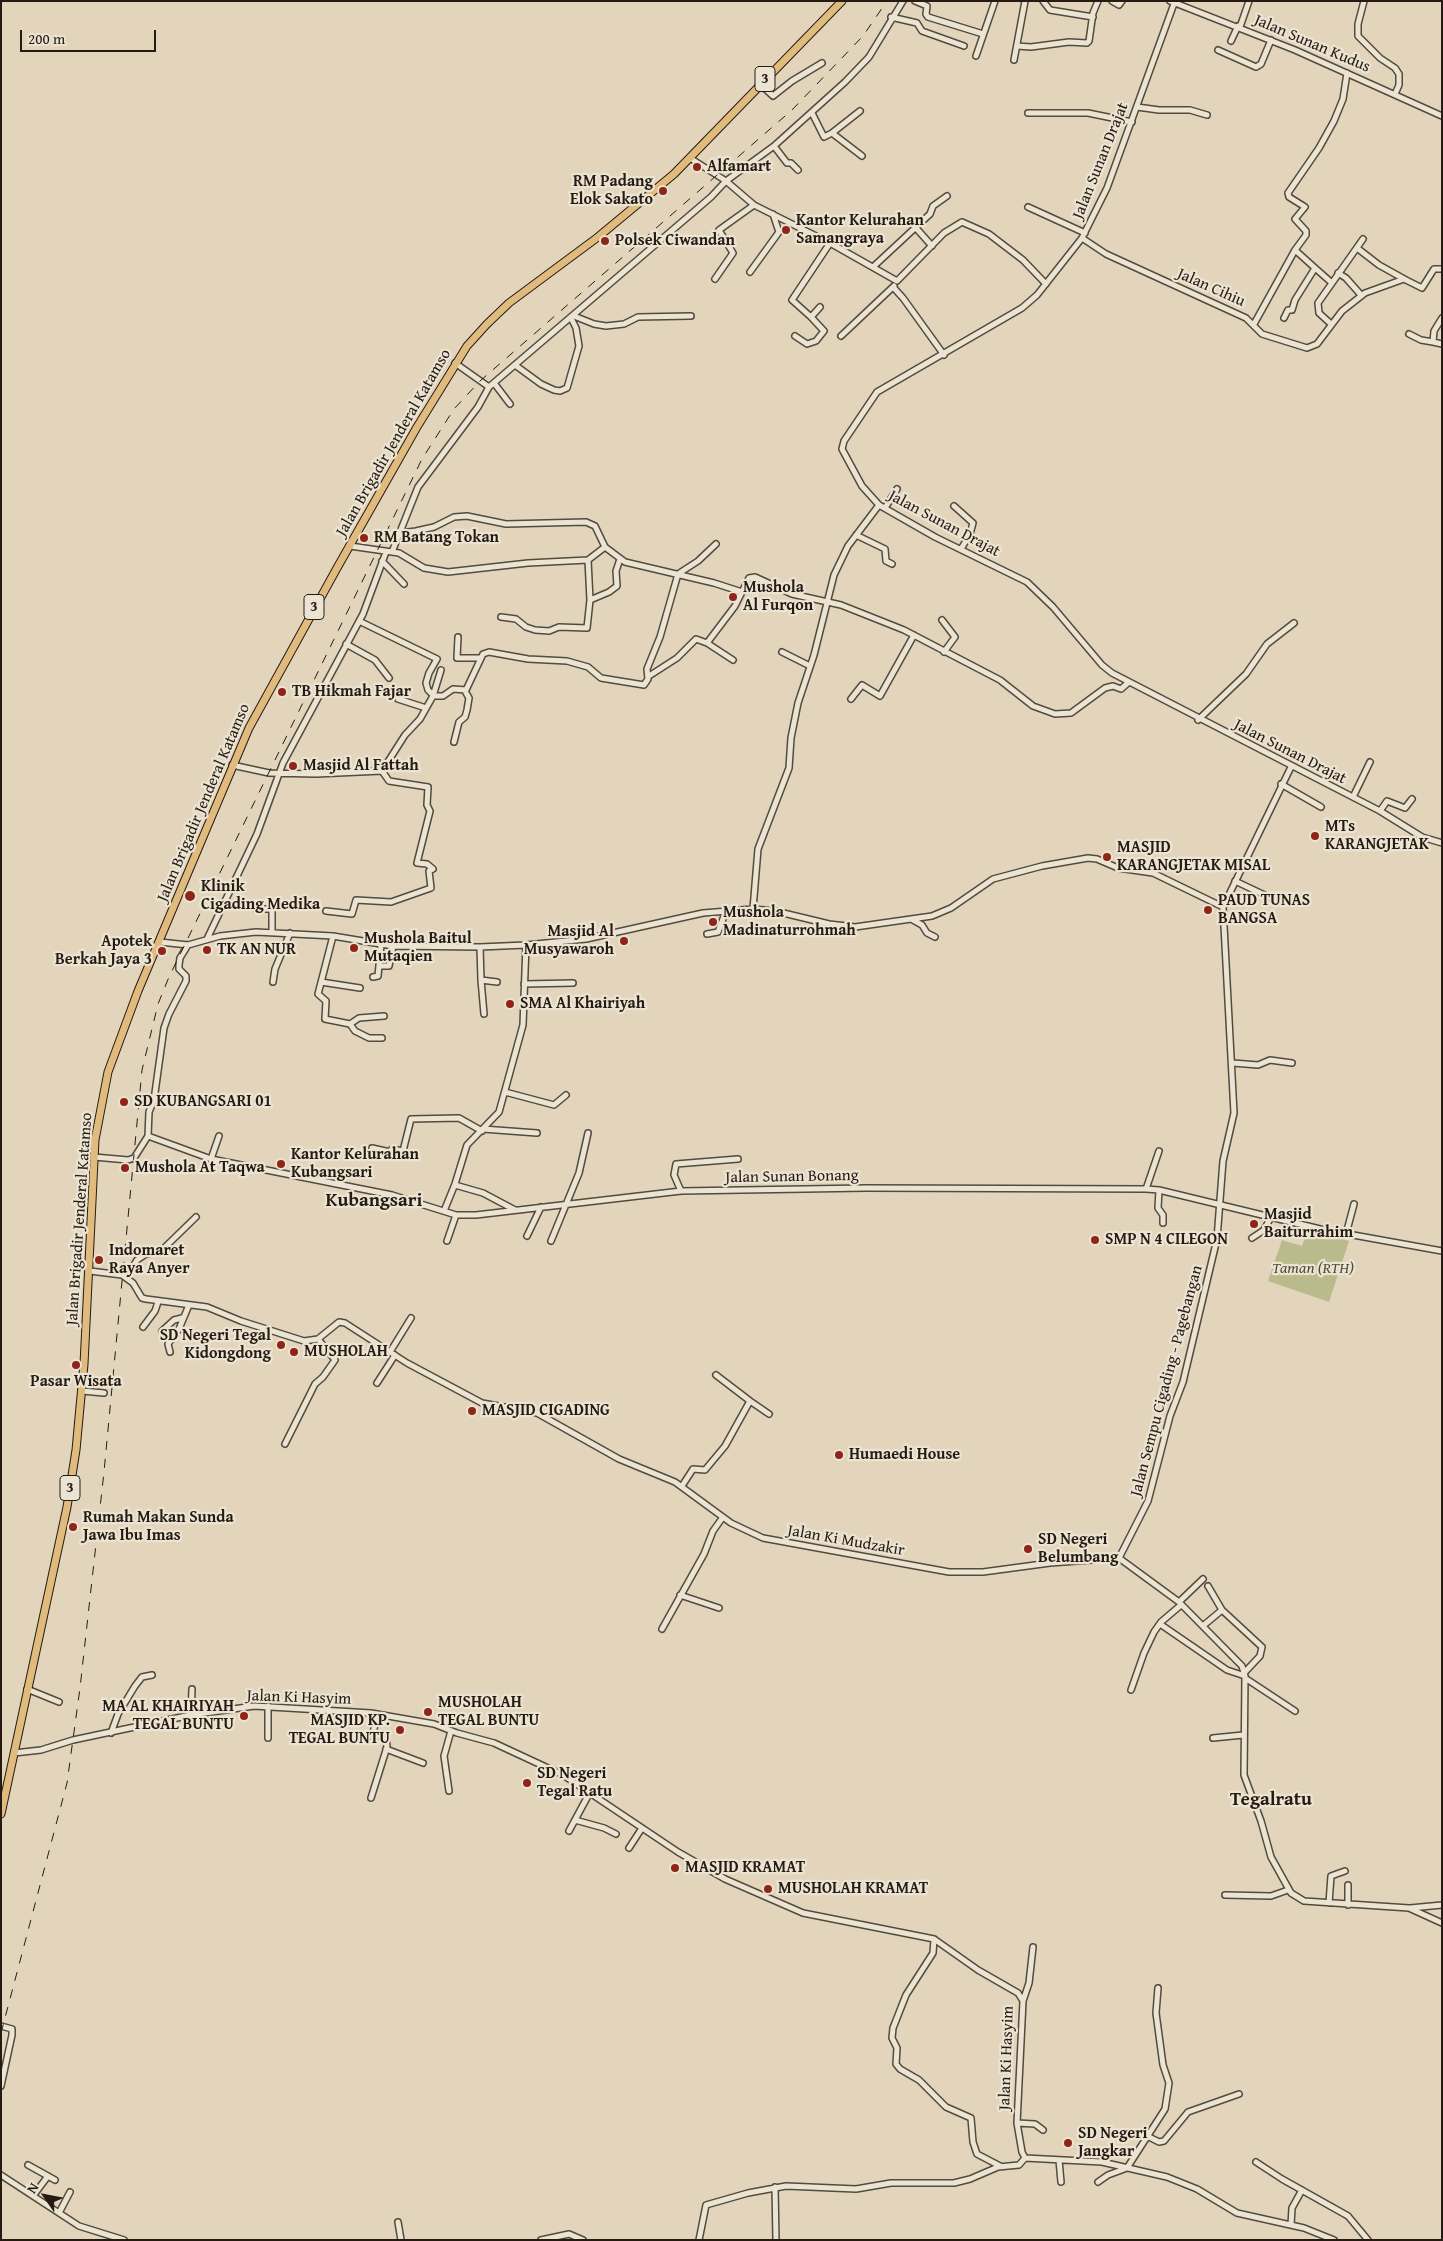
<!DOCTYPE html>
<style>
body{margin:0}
#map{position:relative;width:1443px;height:2241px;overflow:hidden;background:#e2d5bc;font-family:"Gentium Book Plus",serif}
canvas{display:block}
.frame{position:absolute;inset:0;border:2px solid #251b13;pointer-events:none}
.north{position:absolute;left:20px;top:2171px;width:50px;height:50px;-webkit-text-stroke:4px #ece4d3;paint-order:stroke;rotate:303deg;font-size:14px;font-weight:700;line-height:20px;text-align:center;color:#251b13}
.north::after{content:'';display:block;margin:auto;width:18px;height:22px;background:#251b13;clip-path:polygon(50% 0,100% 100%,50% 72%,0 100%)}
.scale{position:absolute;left:20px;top:30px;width:136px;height:22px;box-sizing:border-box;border:2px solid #251b13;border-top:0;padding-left:6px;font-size:15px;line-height:18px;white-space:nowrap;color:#251b13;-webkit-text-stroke:4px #ece4d3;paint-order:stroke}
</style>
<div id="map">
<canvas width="1443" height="2241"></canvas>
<div class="frame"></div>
<div class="north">N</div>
<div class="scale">200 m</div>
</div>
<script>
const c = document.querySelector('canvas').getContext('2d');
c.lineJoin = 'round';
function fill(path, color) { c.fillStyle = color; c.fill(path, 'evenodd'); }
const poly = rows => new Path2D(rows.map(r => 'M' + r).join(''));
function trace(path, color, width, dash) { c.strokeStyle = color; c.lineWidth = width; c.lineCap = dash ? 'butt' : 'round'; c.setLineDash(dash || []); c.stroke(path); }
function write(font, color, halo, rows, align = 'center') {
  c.font = font + ' "Gentium Book Plus",serif'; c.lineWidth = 4.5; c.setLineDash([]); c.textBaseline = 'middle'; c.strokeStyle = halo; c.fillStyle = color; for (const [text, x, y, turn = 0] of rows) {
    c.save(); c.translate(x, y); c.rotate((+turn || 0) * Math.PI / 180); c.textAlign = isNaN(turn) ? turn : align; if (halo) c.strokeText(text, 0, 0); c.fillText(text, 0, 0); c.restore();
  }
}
fill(poly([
 [1308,1228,1349,1241,1329,1302,1268,1281,1282,1240,1302,1246]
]), '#babb8c');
const minor = poly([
 [915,1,927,6,926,14,928,17,983,34],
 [1043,1,1050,10,1093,17],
 [1112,1,1119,5,1122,1],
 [1170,1,1295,50,1442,116],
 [1175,1,1107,188,1082,238,1037,295,1022,308,877,392,844,441,842,449,862,486,879,505,935,537,1027,582,1053,607,1102,665,1112,673,1380,811,1422,837,1442,843],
 [1364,1,1358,24,1358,36,1380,58,1395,68,1399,74,1399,85,1395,94],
 [891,17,917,23,922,31,964,46],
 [1240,27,1249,1],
 [1231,41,1238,26],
 [1017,46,1031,47,1069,42,1087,43,1089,41,1093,13,1098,1],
 [1218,50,1256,67,1261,64,1271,40],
 [976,56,995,1],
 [1014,60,1025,1],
 [760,84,773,96,792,81,822,63],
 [1137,107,1159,110,1190,110,1207,115],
 [812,113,824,137,832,133,862,156],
 [1028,113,1088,113,1132,122],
 [832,133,860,111],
 [774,146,787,163,791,163,798,170],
 [690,158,726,181,754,205,830,243,897,281,944,233,962,222,989,234,1023,260,1046,284],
 [1028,207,1085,233],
 [916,228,932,246],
 [1082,238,1106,254,1246,318,1262,334,1307,348,1317,344,1342,311,1365,293,1404,279,1422,288,1434,269,1442,269],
 [1357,248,1379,265,1406,280],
 [1295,250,1315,268],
 [873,267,930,214,933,206,947,196],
 [750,272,779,232,773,214],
 [1338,273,1346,278,1361,295],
 [715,279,733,253,719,230,754,205],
 [893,287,903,298,944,355],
 [820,307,811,317,792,300,830,243],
 [574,316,594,324,606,326,624,324,638,317,691,316],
 [1284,318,1288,310,1292,310,1295,300,1315,268,1332,283],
 [1254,324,1295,250,1306,235,1306,231,1295,219,1305,207,1289,197,1288,193,1319,148,1334,121,1343,99,1347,73],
 [1331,324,1319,313,1318,303,1363,239],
 [1409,334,1421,340,1433,342,1434,331,1442,318],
 [795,336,807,344,816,341,824,331,811,317],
 [841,336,894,286],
 [1433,342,1442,344],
 [455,363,489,387],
 [515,365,541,384,554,390,560,391,567,388,579,346,576,328,571,318],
 [494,383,510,404],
 [954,506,973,523,970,534,961,549],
 [885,508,897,489],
 [400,533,416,531,434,527,454,517,467,516,506,524,586,522,595,526,605,547],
 [856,535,885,549,886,561,892,564],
 [350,546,399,553,424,568,448,572,528,563,588,560,605,547,625,562,714,583,742,592,749,578,755,577,792,594,841,605,904,630,1000,680,1033,706,1055,714,1071,713,1105,688,1113,686,1121,689,1129,682],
 [392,552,418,487,478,407,489,387,711,197,726,181,774,146,845,82,869,57,903,1],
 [382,561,404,584],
 [590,600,609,592,617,586,616,571,620,559],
 [501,617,516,619,526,627,535,630,549,631,559,627,587,628,590,600,588,560],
 [942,620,955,637,944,652],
 [359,621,437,659,429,673,426,683,428,690,432,694],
 [458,637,457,658,481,658],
 [707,643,733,660],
 [346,644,375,660,389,678],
 [782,652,810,666],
 [649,676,677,658,696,639,707,643,735,606,742,592],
 [433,696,443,696,453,689,466,690,483,654,489,652,528,659,567,661,588,667,601,678,644,685,648,679,647,669,660,637,678,574,698,561,716,544],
 [398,699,426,708],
 [851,699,862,685,880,696,914,635],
 [1198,720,1246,674,1267,644,1294,623],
 [454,742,459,722,465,717,467,710,469,698,465,691],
 [232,765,269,773,316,774,382,771,405,735,420,719,433,696,441,670],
 [1281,784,1321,807],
 [1353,797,1370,762],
 [1380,811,1387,801,1405,808,1412,799],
 [1235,881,1273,899],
 [256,909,272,909,272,932],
 [753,909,758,849,789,768,791,738,798,703,814,655,834,575,848,546,879,505],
 [326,911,352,914,356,900,391,902,431,888,429,871,433,869,427,864,417,863,430,811,427,805,428,787,389,781,382,771],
 [913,920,922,925,927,933,935,937],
 [707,934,718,932,726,911],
 [333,936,318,994,326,1001,325,1019,350,1024,355,1031,369,1038,382,1038],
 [207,939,257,834,283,763,363,614,386,552],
 [160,942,188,945,220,936,256,932,333,936,393,946,480,947,526,945,586,939,703,913,753,909,775,911,829,924,855,927,932,916,951,908,993,879,1042,866,1088,858,1097,859,1118,868,1153,873,1223,907],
 [480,947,481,980,497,982],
 [379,966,389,966,393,946],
 [373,977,378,976,381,945],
 [481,980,484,1014],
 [273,982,275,969,290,933],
 [321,982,360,988],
 [524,984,573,983],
 [350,1024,359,1018,384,1016],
 [1233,1063,1258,1065,1270,1060,1292,1063],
 [505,1092,554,1105,566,1095],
 [483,1129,537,1133],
 [148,1136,211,1159,392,1195,456,1215,476,1215,681,1191,866,1188,1146,1189,1159,1190,1320,1229,1442,1251],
 [148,1136,149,1112,154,1100,164,1028,169,1014,186,981,186,976,179,969,179,965,180,958,188,945],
 [372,1148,390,1152,392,1149,403,1151,411,1119,459,1118,482,1131],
 [94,1157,128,1160,134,1158,148,1136],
 [211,1159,219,1136],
 [455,1185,483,1193,515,1210],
 [1146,1189,1159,1151],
 [1159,1190,1158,1208,1163,1215,1163,1223],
 [681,1191,674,1175,676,1164,738,1159],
 [444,1211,455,1184,467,1145,499,1112,523,1025,526,945],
 [1346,1234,1354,1204],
 [527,1236,541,1207],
 [1252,1238,1264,1230,1271,1217],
 [447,1241,456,1215],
 [551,1241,579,1173,588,1133],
 [90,1271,122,1275,133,1283,142,1298,146,1299,207,1307,241,1321,304,1341,318,1339,339,1322,345,1323,407,1363,482,1403,537,1413,619,1459,675,1482,731,1523,763,1538,949,1572,983,1572,1050,1563,1119,1558,1179,1602,1242,1666,1245,1676,1244,1775,1261,1821,1271,1857,1291,1893,1304,1901,1409,1908,1442,1923],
 [126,1278,137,1260,146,1254,161,1251,196,1217],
 [143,1327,155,1311,158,1302],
 [162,1331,174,1320,182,1318],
 [170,1352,168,1344,179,1329,189,1305],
 [390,1352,411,1318],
 [377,1383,395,1355],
 [82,1391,104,1393],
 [750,1401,769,1414],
 [285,1444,315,1384,323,1377,335,1360,318,1339],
 [682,1486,693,1469,705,1470,725,1446,750,1401,716,1375],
 [1119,1558,1148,1501,1170,1416,1183,1382,1217,1239,1223,1161,1234,1113,1223,907,1291,767],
 [680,1595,719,1608],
 [1179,1602,1203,1579],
 [1222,1610,1262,1647,1260,1656,1245,1672],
 [1160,1624,1227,1670,1245,1676],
 [1204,1625,1222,1610,1208,1586],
 [662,1629,704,1554,713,1531,723,1517],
 [1245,1678,1295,1711],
 [27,1689,59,1702],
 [1131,1690,1144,1653,1154,1632,1161,1622,1181,1605],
 [191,1715,192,1689],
 [111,1733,118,1714,135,1686,142,1677,152,1675],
 [268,1738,268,1706],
 [1213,1738,1243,1735],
 [386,1749,423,1763],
 [14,1753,41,1750,73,1740,191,1715,254,1706,371,1713,434,1724,457,1733,494,1743,563,1775,678,1852,725,1879,803,1913,934,1939,978,1970,1018,1993,1023,2001,1017,2123,1022,2152,1025,2158,1102,2162,1167,2177,1197,2189,1237,2213,1304,2228,1334,2240],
 [449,1791,444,1756,451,1731],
 [371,1798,387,1747,386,1738,376,1735,372,1736,378,1714],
 [575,1820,604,1828,616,1834],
 [569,1831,589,1794],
 [629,1848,642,1828],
 [1225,1895,1271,1896,1288,1890],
 [1329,1903,1331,1876,1345,1871],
 [1348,1905,1348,1885],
 [1410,1908,1442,1905],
 [934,1939,933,1953,906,1995,893,2028,892,2038,897,2048,896,2064,900,2069,919,2080,946,2107,971,2118,973,2142,977,2154,1000,2166],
 [1023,2001,1029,1983,1033,1947],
 [1,2026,12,2029,12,2035,1,2086],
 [1017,2123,1035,2124,1043,2130],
 [1149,2137,1159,2142,1164,2141,1188,2112,1239,2094],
 [1059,2160,1061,2182],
 [1256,2162,1282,2179,1348,2216,1368,2240],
 [28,2165,55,2180],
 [1,2175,79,2226,124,2240],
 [1098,2182,1108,2175,1127,2168,1165,2109,1169,2083,1163,2065,1156,2013,1158,1988],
 [775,2187,776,2240],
 [33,2196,48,2176],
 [59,2213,70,2192],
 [398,2222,401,2240],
 [1291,2225,1292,2208,1302,2190],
 [541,2240,569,2234,583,2240],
 [699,2240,706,2205,748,2193,786,2186,856,2189,891,2183,954,2183,970,2179,998,2167,1019,2165,1025,2158]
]);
const highway = poly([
 [1,1814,67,1507,76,1450,84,1364,95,1140,108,1072,138,991,249,728,337,568,417,427,467,346,487,324,509,303,598,237,674,174,842,1]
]);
trace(minor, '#544a3d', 8);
trace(highway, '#251b13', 9);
trace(minor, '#ece4d3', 5);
trace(highway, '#e1ba7e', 7);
trace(poly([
 [1,2033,67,1783,80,1688,104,1472,142,1070,158,1004,169,977,422,459,454,409,480,381,792,110,863,36,887,1]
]), '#251b13', 1, [9, 9]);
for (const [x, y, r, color] of [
 [697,167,5,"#8f2418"],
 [663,191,5,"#8f2418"],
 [786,230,5,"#8f2418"],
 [605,241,5,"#8f2418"],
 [364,538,5,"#8f2418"],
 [733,597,5,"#8f2418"],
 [282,692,5,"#8f2418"],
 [293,766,5,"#8f2418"],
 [1315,836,5,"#8f2418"],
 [1107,857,5,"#8f2418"],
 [190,896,6,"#8f2418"],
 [1208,910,5,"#8f2418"],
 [713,922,5,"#8f2418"],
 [624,941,5,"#8f2418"],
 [354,948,5,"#8f2418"],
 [207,950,5,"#8f2418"],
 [162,951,5,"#8f2418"],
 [510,1004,5,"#8f2418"],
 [124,1102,5,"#8f2418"],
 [281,1164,5,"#8f2418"],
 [125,1168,5,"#8f2418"],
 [1254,1224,5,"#8f2418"],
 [1095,1240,5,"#8f2418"],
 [99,1260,5,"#8f2418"],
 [281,1345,5,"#8f2418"],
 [294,1352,5,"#8f2418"],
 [76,1365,5,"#8f2418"],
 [472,1411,5,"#8f2418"],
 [839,1455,5,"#8f2418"],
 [73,1527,5,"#8f2418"],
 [1028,1549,5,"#8f2418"],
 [428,1712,5,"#8f2418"],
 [244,1716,5,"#8f2418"],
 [400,1730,5,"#8f2418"],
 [527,1783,5,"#8f2418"],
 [675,1868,5,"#8f2418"],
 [768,1889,5,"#8f2418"],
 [1068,2143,5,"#8f2418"]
]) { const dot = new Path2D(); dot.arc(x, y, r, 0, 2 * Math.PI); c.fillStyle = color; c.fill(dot); trace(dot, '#ece4d3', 2); }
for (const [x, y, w] of [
 [765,79,20],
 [314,607,20],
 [70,1488,20]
]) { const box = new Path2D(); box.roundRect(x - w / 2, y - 12.5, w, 25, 4); c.fillStyle = '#ece4d3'; c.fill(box); trace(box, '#251b13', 1); }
write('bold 15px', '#251b13', null, [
 ["3",765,79],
 ["3",314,607],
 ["3",70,1488]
]);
write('16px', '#251b13', '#ece4d3', [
 ["Jalan Sunan Kudus",1312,44,23],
 ["Jalan Sunan Drajat",1101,161,-68],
 ["Jalan Cihiu",1211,288,24],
 ["Jalan Brigadir Jenderal Katamso",394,443,-60],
 ["Jalan Sunan Drajat",944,524,28],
 ["Jalan Sunan Drajat",1290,752,27],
 ["Jalan Brigadir Jenderal Katamso",204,803,-67],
 ["Jalan Sunan Bonang",792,1177,-1],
 ["Jalan Brigadir Jenderal Katamso",80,1219,-86],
 ["Jalan Sempu Cigading - Pagebangan",1167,1381,-75],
 ["Jalan Ki Mudzakir",846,1541,10],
 ["Jalan Ki Hasyim",299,1698,2],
 ["Jalan Ki Hasyim",1007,2058,-88]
]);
write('bold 16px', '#251b13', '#ece4d3', [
 ["Alfamart",707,167],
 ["RM Padang",653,182,"right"],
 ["Elok Sakato",653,200,"right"],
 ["Kantor Kelurahan",796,221],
 ["Samangraya",796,239],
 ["Polsek Ciwandan",615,241],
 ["RM Batang Tokan",374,538],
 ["Mushola",743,588],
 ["Al Furqon",743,606],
 ["TB Hikmah Fajar",292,692],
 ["Masjid Al Fattah",303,766],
 ["MTs",1325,827],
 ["KARANGJETAK",1325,845],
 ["MASJID",1117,848],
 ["KARANGJETAK MISAL",1117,866],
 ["Klinik",201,887],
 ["Cigading Medika",201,905],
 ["PAUD TUNAS",1218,901],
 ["BANGSA",1218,919],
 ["Mushola",723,913],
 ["Madinaturrohmah",723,931],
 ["Masjid Al",614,932,"right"],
 ["Musyawaroh",614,950,"right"],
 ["Mushola Baitul",364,939],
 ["Mutaqien",364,957],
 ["Apotek",152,942,"right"],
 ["Berkah Jaya 3",152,960,"right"],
 ["TK AN NUR",217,950],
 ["SMA Al Khairiyah",520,1004],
 ["SD KUBANGSARI 01",134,1102],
 ["Kantor Kelurahan",291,1155],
 ["Kubangsari",291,1173],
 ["Mushola At Taqwa",135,1168],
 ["Masjid",1264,1215],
 ["Baiturrahim",1264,1233],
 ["SMP N 4 CILEGON",1105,1240],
 ["Indomaret",109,1251],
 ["Raya Anyer",109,1269],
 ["SD Negeri Tegal",271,1336,"right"],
 ["Kidongdong",271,1354,"right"],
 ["MUSHOLAH",304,1352],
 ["Pasar Wisata",76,1382,"center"],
 ["MASJID CIGADING",482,1411],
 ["Humaedi House",849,1455],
 ["Rumah Makan Sunda",83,1518],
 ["Jawa Ibu Imas",83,1536],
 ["SD Negeri",1038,1540],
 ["Belumbang",1038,1558],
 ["MUSHOLAH",438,1703],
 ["TEGAL BUNTU",438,1721],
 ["MA AL KHAIRIYAH",234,1707,"right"],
 ["TEGAL BUNTU",234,1725,"right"],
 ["MASJID KP.",390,1721,"right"],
 ["TEGAL BUNTU",390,1739,"right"],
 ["SD Negeri",537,1774],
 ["Tegal Ratu",537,1792],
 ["MASJID KRAMAT",685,1868],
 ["MUSHOLAH KRAMAT",778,1889],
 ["SD Negeri",1078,2134],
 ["Jangkar",1078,2152]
], 'left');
write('italic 16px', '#524b37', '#ece4d3', [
 ["Taman (RTH)",1313,1269]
]);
write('bold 19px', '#251b13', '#ece4d3', [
 ["Kubangsari",374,1201],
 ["Tegalratu",1271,1800]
]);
</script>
